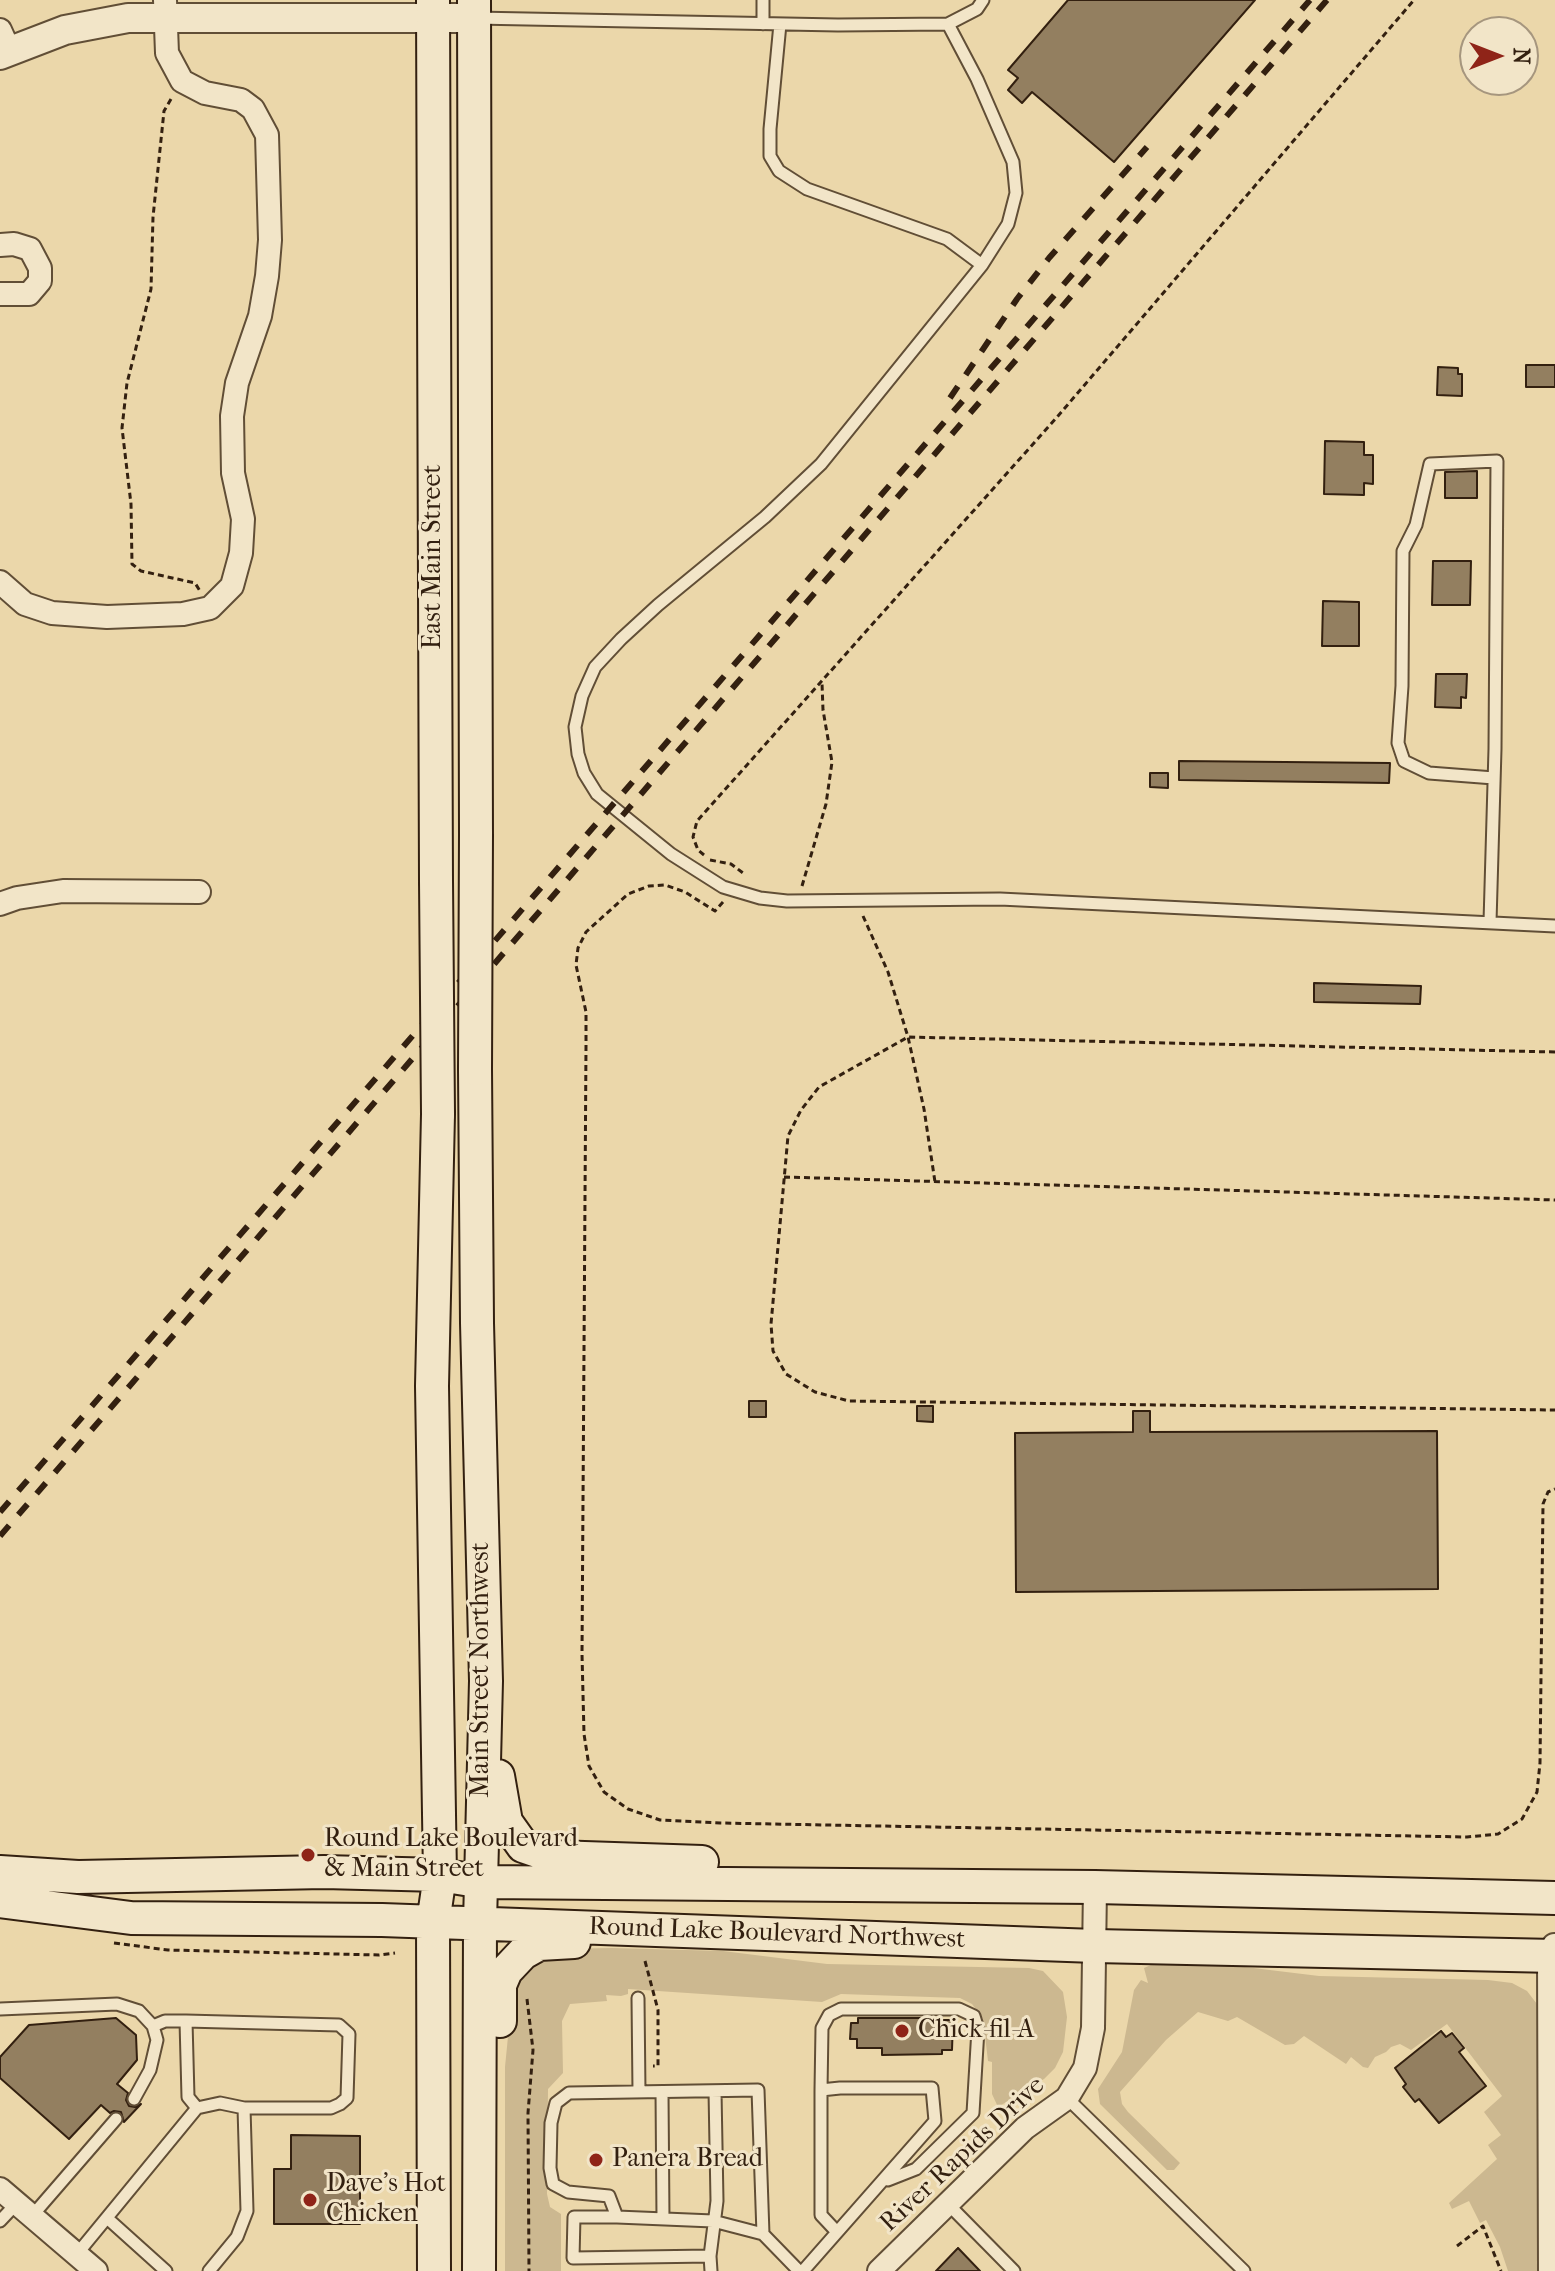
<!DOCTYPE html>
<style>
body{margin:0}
#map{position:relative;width:1555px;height:2271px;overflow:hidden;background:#ebd7aa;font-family:"IM FELL French Canon",serif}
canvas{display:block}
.north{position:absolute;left:1459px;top:16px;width:80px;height:80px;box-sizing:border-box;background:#f2e5c8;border:2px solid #a6967e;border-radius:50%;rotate:90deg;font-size:22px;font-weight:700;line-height:32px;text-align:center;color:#332010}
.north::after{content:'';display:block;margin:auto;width:28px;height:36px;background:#8f2418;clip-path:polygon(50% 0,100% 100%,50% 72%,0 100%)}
</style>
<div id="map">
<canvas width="1555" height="2271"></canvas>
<div class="north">N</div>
</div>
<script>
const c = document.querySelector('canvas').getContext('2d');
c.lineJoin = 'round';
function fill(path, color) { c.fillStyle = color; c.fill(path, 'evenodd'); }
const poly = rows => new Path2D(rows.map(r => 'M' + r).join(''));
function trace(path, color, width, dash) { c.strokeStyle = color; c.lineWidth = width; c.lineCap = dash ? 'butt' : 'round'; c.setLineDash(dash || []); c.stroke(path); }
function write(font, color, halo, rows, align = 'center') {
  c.font = font + ' "IM FELL French Canon",serif'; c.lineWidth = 6; c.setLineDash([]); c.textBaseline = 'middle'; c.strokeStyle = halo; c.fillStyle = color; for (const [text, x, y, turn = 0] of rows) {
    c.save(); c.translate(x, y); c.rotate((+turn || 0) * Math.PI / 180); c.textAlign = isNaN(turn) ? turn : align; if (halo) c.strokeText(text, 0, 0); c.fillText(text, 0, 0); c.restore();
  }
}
fill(poly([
 [612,1948,723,1951,827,1964,1029,1968,1043,1971,1063,1992,1067,2017,1063,2052,1055,2068,1044,2079,998,2107,992,2094,992,2062,988,2061,983,2019,972,2004,960,1998,841,1994,822,2002,628,1989,628,1994,621,1996,606,1995,607,2001,570,2004,562,2021,563,2073,548,2089,547,2194,550,2207,561,2214,561,2271,505,2271,505,2067,512,1996,523,1967,557,1949],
 [1204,1962,1319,1976,1488,1980,1512,1983,1527,1991,1537,2004,1541,2025,1541,2271,1508,2271,1500,2247,1486,2220,1480,2223,1469,2201,1452,2209,1449,2203,1497,2159,1488,2145,1501,2135,1484,2112,1502,2096,1447,2024,1411,2050,1400,2044,1391,2047,1386,2052,1375,2057,1368,2068,1363,2067,1351,2057,1346,2064,1304,2036,1294,2044,1285,2045,1237,2017,1228,2021,1198,2012,1166,2040,1120,2092,1122,2104,1128,2112,1180,2163,1174,2170,1167,2170,1100,2104,1098,2089,1122,2052,1134,1990,1141,1980,1148,1983,1144,1968,1153,1964]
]), '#ccb890');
const building = poly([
 [1068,0,1255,0,1114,162,1032,92,1022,103,1008,90,1018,78,1008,70,1068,0],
 [1526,365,1555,365,1555,387,1526,387,1526,365],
 [1438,367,1458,368,1458,374,1462,374,1462,396,1437,395,1438,367],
 [1325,441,1364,442,1364,455,1373,455,1373,484,1364,483,1364,495,1324,494,1325,441],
 [1477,471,1477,498,1445,498,1445,472,1477,471],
 [1433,561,1471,561,1470,605,1432,605,1433,561],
 [1323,601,1359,602,1359,646,1322,646,1323,601],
 [1436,674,1467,674,1466,698,1461,697,1461,708,1435,707,1436,674],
 [1179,761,1390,763,1389,783,1179,780,1179,761],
 [1150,773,1168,773,1168,788,1150,787,1150,773],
 [1314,983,1421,986,1420,1004,1314,1002,1314,983],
 [749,1401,766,1401,766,1417,749,1417,749,1401],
 [917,1406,933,1406,933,1422,917,1421,917,1406],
 [1133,1411,1150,1411,1150,1432,1437,1431,1438,1589,1016,1592,1015,1433,1133,1432,1133,1411],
 [116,2018,136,2035,137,2060,117,2084,128,2093,126,2100,129,2106,135,2107,141,2104,124,2122,121,2112,114,2111,110,2113,101,2105,69,2139,0,2078,0,2057,29,2025,116,2018],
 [858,2018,942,2018,942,2020,953,2020,952,2050,942,2050,942,2054,882,2055,882,2048,857,2048,857,2039,850,2039,851,2023,858,2023,858,2018],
 [1441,2031,1446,2037,1452,2033,1464,2048,1459,2052,1486,2086,1439,2123,1419,2099,1415,2102,1403,2087,1406,2084,1395,2068,1441,2031],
 [291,2135,360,2136,360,2224,274,2224,274,2169,291,2169,291,2135],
 [958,2248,980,2271,936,2271,958,2248]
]);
fill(building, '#937f60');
trace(building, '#332010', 2);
const service = poly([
 [475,18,838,25,948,24,977,9,983,0],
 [763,24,763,0],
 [780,24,770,129,770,156,779,171,807,189,947,239,982,265],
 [948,24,977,79,1013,162,1016,193,1008,224,982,265,821,464,765,517,658,605,621,639,595,667,582,696,575,727,578,754,584,773,597,794,671,854,723,887,760,898,787,901,1000,899,1555,926],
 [1490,922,1495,749,1497,461,1430,464,1416,525,1403,551,1402,686,1398,743,1404,761,1429,773,1494,778],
 [638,1998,639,2092],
 [0,2009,117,2004,139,2011,153,2026,157,2040,150,2070,134,2099],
 [186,2021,339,2025,349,2034,347,2098,340,2104,331,2108,244,2108],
 [153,2026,165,2021,186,2021,188,2097,197,2108],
 [821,2090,822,2028,829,2015,841,2009,959,2009,974,2016,978,2029,973,2113,916,2169,888,2180],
 [715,2091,717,2201,710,2256,573,2258,574,2217,617,2217,609,2196,568,2192,553,2184,550,2168,551,2123,556,2103,569,2093,758,2090,763,2234,799,2271],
 [662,2092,663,2219],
 [1067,2098,1244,2271],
 [947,2203,1014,2271],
 [32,2216,116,2119],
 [617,2217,713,2221,763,2234],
 [107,2218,166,2271],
 [0,2221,17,2203],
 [77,2254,197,2108,220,2103,244,2108,247,2211,237,2237,209,2271],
 [710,2256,711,2271],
 [803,2271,935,2121,932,2088,840,2088,821,2090,821,2215,836,2231]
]);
const minor = poly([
 [0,30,9,50],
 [0,245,14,244,30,249,40,268,40,281,29,294,0,294],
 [0,582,25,604,52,613,107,617,183,614,210,608,232,586,241,553,243,519,233,473,232,416,237,383,260,316,267,276,270,240,267,135,253,109,241,100,205,93,182,81,167,53,165,0],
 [0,904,17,898,63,891,199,892],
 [0,2189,96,2271],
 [879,2271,1025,2128,1067,2098,1085,2068,1093,2028,1095,1887],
 [1550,2271,1549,1956,1554,1945]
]);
const tertiary = poly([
 [0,55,65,30,128,18,474,18]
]);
const secondary = poly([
 [433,0,436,881],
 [474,0,476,834],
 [475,1069,477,1323,486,1681,480,1923,479,2271],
 [498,1776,506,1822,523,1846,555,1857,702,1862],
 [0,1872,78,1877,324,1872,440,1875,483,1882,1095,1887,1555,1898],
 [0,1901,131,1918,382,1920,1095,1946,1555,1956],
 [500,2021,500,1985,506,1971,523,1953,539,1944,574,1942],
 [434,2271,433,1923,440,1875,432,1386,438,1114]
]);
trace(service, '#614e36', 15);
trace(minor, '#614e36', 26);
trace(tertiary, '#614e36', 32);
trace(secondary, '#332010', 36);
trace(poly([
 [171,99,164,111,153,217,151,289,127,383,122,428,131,504,132,564,141,571,195,583,200,591],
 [704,855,698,850,693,837,697,821,1058,416,1414,0],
 [710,860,731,864,743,873,741,876],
 [802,886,826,804,832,762,823,710,822,683],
 [723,902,715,911,685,892,665,885,649,886,628,894,586,932,578,948,576,965,586,1012,586,1046,582,1654,584,1734,589,1766,604,1792,628,1809,660,1820,720,1823,1467,1837,1498,1834,1522,1819,1537,1792,1540,1763,1543,1504,1548,1492,1555,1489],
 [863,916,888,972,908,1037,924,1109,935,1182],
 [1555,1052,908,1037,819,1087,801,1110,788,1136,771,1324,773,1351,786,1374,815,1392,849,1401,1555,1410],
 [784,1177,1555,1200],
 [114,1943,168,1950,379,1955,395,1953],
 [645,1961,658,2010,658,2066,653,2066],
 [527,1999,533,2050,528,2113,529,2271],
 [1457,2246,1483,2226,1501,2271]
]), '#332010', 3, [6, 4]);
trace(service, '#f2e5c8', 11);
trace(minor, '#f2e5c8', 22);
trace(tertiary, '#f2e5c8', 28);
trace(secondary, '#f2e5c8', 32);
trace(poly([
 [950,398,1017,299,1049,258,1147,147],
 [0,1512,1310,0],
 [0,1536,1327,0]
]), '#332010', 6, [14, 14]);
const secondaryBridge = poly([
 [436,881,438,1114],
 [475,1069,476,834]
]);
trace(secondaryBridge, '#332010', 36, []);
trace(secondaryBridge, '#f2e5c8', 32);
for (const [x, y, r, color] of [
 [308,1855,8,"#8f2418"],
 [902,2031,8,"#8f2418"],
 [596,2160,8,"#8f2418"],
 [310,2200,8,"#8f2418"]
]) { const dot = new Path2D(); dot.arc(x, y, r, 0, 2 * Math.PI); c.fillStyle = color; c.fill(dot); trace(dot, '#f2e5c8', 3); }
write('26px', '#332010', '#f2e5c8', [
 ["East Main Street",434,557,-90],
 ["Main Street Northwest",482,1670,-90],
 ["Round Lake Boulevard Northwest",777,1934,2],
 ["River Rapids Drive",963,2155,-43]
]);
write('26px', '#332010', '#f2e5c8', [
 ["Round Lake Boulevard",324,1840],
 ["& Main Street",324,1870],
 ["Chick-fil-A",918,2031],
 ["Panera Bread",612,2160],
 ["Dave's Hot",326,2185],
 ["Chicken",326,2215]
], 'left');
</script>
